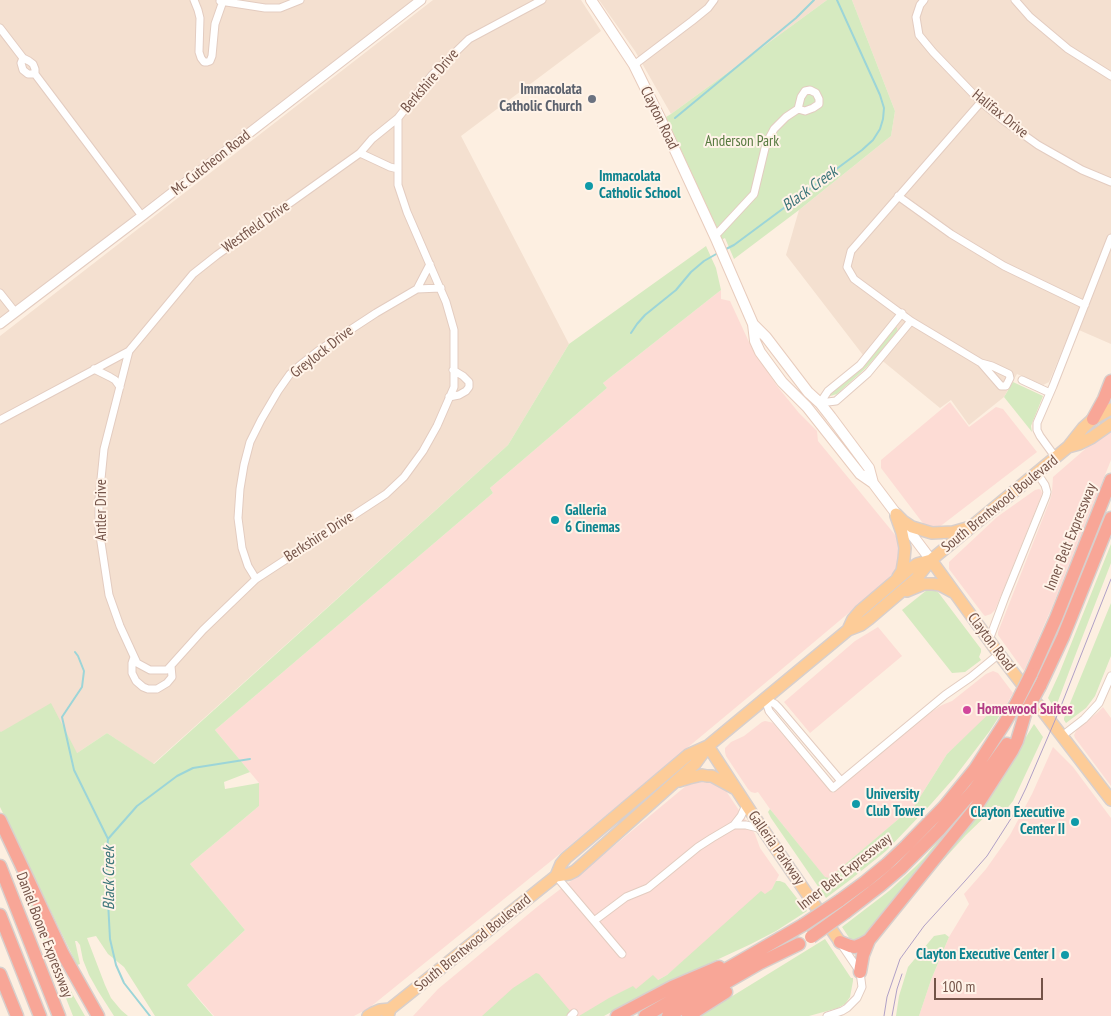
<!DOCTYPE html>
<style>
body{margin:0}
#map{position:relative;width:1111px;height:1016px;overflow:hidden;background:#fdefe1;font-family:"PT Sans Narrow",sans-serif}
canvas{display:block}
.scale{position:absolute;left:934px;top:978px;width:109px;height:22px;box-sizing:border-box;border:2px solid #745348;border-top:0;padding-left:6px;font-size:15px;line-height:18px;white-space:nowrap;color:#745348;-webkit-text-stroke:4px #fff3e8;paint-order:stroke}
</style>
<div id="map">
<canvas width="1111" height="1016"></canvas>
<div class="scale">100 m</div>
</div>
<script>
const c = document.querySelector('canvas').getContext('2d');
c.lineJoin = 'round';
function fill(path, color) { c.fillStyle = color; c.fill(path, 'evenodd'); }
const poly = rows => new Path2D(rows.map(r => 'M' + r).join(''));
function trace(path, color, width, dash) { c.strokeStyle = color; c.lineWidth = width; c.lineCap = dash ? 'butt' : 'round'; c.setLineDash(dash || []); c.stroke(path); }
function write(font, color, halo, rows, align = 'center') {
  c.font = font + ' "PT Sans Narrow",sans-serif'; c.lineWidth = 4; c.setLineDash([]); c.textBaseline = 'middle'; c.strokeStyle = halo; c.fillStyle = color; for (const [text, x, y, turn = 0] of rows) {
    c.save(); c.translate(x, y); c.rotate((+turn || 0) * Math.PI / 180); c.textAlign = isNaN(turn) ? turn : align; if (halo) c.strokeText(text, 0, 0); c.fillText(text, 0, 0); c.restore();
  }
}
fill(poly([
 [0,0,413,0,205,160,0,319],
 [433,0,581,0,601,31,461,136,569,344,508,445,153,764,107,733,77,753,1,733,0,731,0,336],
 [599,0,827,0,671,114,635,51],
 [852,0,1111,0,1111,344,1072,327,1049,382,1043,385,1017,374,1004,397,969,425,951,400,940,408,868,349,863,355,786,255,799,210,891,136,895,111]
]), '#f4e0d0');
fill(poly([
 [721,290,721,299,730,301,749,342,777,386,799,413,817,431,818,441,860,492,896,536,898,543,900,553,898,563,894,572,882,585,776,674,556,857,369,1008,354,1016,214,1016,187,985,245,930,190,864,259,806,259,783,215,730,493,493,490,488,607,388,603,383],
 [950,402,969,427,996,407,1003,409,1037,452,938,528,925,526,881,468,881,460],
 [1111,430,1111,460,1053,605,1024,671,998,635,998,632,1050,500,1052,492,1053,477,1091,444],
 [1039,489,1041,490,1042,493,1040,499,995,610,991,614,985,616,983,614,949,569,949,562,997,517,1035,490],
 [878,627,902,656,810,733,784,702,855,641],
 [993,671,998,673,1013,693,1004,709,1003,705,1001,704,947,754,915,805,827,880,770,809,758,792,755,793,751,792,748,789,726,756,725,752,725,748,731,742,744,736,762,722,765,721,770,722,773,723,833,793,911,725,942,705,952,701,986,674],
 [1103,707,1111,718,1111,786,1075,738,1074,735,1077,729,1097,713],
 [1053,747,1073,767,1111,818,1111,1016,919,1016,931,980,949,937,969,904,964,894,986,869,1010,835,1032,794],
 [711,780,722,786,726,791,755,834,760,848,779,875,772,889,667,975,591,1016,413,1016,438,989,537,907,580,874,687,785,694,781]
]), '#fddcd5');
fill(poly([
 [827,0,852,0,895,111,891,136,799,210,734,259,725,238,717,242,661,120,671,114],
 [706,246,716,268,721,290,603,383,607,388,490,488,493,493,215,730,250,772,224,782,225,789,259,783,259,806,190,864,245,930,187,985,200,1001,213,1016,155,1016,124,967,108,954,96,936,87,938,105,985,111,998,121,1010,128,1016,114,1016,98,991,89,975,83,960,80,945,77,941,75,941,80,964,77,965,0,807,0,731,1,732,51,703,77,753,107,733,154,764,508,445,569,344],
 [895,326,897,328,897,331,880,352,866,368,837,394,830,396,829,393],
 [1013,382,1043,396,1031,426,1032,432,1004,397],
 [1111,544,1111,563,1075,656,1055,709,1048,698,1059,674],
 [931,589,938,592,981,649,981,652,979,657,981,660,965,672,952,673,902,610,927,590],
 [1111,603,1111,656,1095,696,1086,708,1066,723,1064,720,1064,718],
 [999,704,1001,704,1003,706,1004,709,989,732,954,778,931,804,886,851,850,880,826,898,771,818,768,812,770,809,825,877,829,878,915,805,947,754],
 [1034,724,1043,737,1013,801,1005,811,1000,806,996,806,966,835,936,868,935,867,995,787],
 [943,835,946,838,864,938,852,942,842,927,889,891,914,868,924,858],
 [6,846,42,923,41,926,49,946,73,995,85,1016,73,1016],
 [776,881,780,881,785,883,807,911,776,931,751,944,654,989,604,1016,579,1016,609,998,633,986,636,989,653,975,658,980,667,975,761,891,765,894,772,889],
 [945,934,949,937,931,980,919,1016,896,1016,899,996,908,967,934,936],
 [825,939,851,978,853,978,853,981,850,997,845,1004,838,1008,809,1016,700,1016],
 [536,973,539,974,571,1012,566,1016,482,1016,513,988]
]), '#d6eac0');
trace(poly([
 [675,118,796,18,814,0],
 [724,250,734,245,862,150,873,140,880,129,883,119,884,108,880,95,837,0],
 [631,333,637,324,645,315,676,290,691,272,704,261,718,253],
 [75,652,78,656,84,671,82,687,62,717,74,770,108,839],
 [150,1016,124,983,116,965,110,939,106,864,108,839,137,806,177,776,193,768,250,759]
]), '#9cd5d8', 2);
const minor = poly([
 [194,0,198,10,200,18,199,52,201,58,204,62,207,62,210,61,212,56,215,24,223,1],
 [924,0,920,5,916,17,919,35,933,52,981,102,1003,120,1038,145,1082,170,1111,182],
 [1015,0,1030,17,1068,49,1111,76],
 [220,1,265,8,280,8,300,0],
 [0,28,23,58,29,61,33,64,35,69,35,74,142,216],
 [23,58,21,63,23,70,28,74,35,74],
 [634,65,692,21,708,8,714,0],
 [981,102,851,251,847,267,854,279,911,321,981,363,1001,386,1006,386,1010,378,1009,374,992,366,981,363],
 [360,153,390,167,398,169],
 [898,196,951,234,1004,266,1085,305],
 [715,236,754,194,766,144,774,129,786,117,798,109,801,97,805,91,810,90,816,93,819,99,819,104,813,108,805,111,798,109],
 [417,289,430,264],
 [0,293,15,312],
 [129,351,104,449,99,499,99,529,109,595,120,626,137,663,150,670,167,670,203,630,256,579,386,494,404,477,423,451,437,426,454,387,454,330,446,302,407,212,398,185,398,118,432,75,469,39,542,0],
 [94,369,110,377,115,380,120,387],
 [1022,380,1050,393],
 [449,397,459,395,466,391,469,387,469,382,463,376,453,370],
 [820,403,836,401,868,373,911,321],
 [820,403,828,391,860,365,902,313],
 [0,420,129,351,193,274,217,255,360,153,372,139,398,118],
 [1056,458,1040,436,1037,430,1037,423,1053,386,1111,238],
 [256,579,248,566,242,548,238,518,240,489,244,465,250,442,261,420,278,391,290,374,299,366,318,351,376,313,417,289,441,288],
 [989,640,1005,597,1046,496,1047,492,1045,485,1037,473],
 [134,657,132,663,132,673,136,681,143,687,148,689,157,689,167,683,172,677,171,666],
 [765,699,769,711,773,716,833,788,945,695,971,677,999,654],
 [765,699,775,704,779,708,841,781],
 [1062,736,1084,719,1099,703,1111,676],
 [734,825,746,825,762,829],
 [556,876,622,954],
 [594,921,626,897,648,888,698,847,712,838,734,825,741,816,746,805],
 [571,1016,574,1013],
 [827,1016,842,1011,847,1008,857,998,862,987,860,972,841,944]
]);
const tertiary = poly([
 [0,324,142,216,421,0]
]);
const secondary = poly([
 [591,0,634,65,661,120,717,241,753,324,766,337,808,392,820,403,831,417,869,468,873,483],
 [753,324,755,341,760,352,782,382,807,407,860,474,873,483,931,560]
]);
const primary = poly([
 [1068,447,1079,444,1091,438,1111,424],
 [896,514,903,521,912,527,932,533,953,532,967,528],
 [896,516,902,533,905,548,904,559,902,571,898,577],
 [931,560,999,654,1111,800],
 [907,591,924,584,933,584,940,585,953,592],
 [848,630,853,619,860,611,908,570,917,564,931,560],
 [708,746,753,815,840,942],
 [679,781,689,778,702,775,707,776,712,776,734,788],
 [556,876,569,874,575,871,695,764,708,746],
 [368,1016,373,1013,380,1010,390,1009],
 [388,1016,390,1009,556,876,561,864,566,858,688,755,708,746,848,630,861,625,869,619,916,579,931,560,1068,447,1083,428,1093,419,1111,409]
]);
const motorway = poly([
 [1093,419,1104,399,1111,381],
 [1031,674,1056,618,1111,480],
 [1040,686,1063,637,1111,518],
 [0,820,63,954,98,1016],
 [0,866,59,1016],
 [839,901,865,882,887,864,906,846,944,807,975,769,1004,724,1017,702],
 [846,912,881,885,901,868,939,830,974,790,1007,744],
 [0,915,40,1016],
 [840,942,850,946,855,947,862,944,869,940],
 [860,972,863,955,869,940,974,810,1012,751,1017,741,1025,714],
 [0,974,17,1016],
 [617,1016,672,987,719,967],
 [645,1016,803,925],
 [668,1016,760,963,799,944],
 [688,1016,726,992]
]);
trace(minor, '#e3ccc0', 9);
trace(tertiary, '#e3ccc0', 11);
trace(secondary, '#e8ccbd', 12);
trace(primary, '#d8cfcc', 14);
trace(motorway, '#d8cfcc', 15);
trace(minor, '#fff', 7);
trace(tertiary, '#fff', 9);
trace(secondary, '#fff', 10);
trace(primary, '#fdcc98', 11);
trace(motorway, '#f8a697', 12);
trace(poly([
 [884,1016,887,997,900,959,924,926,965,881,987,856,1012,817,1026,788,1059,711,1111,579],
 [892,1016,897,989,902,974]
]), '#b0a0c6', 1);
const motorwayBridge = poly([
 [1017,702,1031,674],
 [1025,714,1040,686],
 [803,925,839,901],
 [811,937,846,912]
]);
trace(motorwayBridge, '#d8cfcc', 15, []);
trace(motorwayBridge, '#f8a697', 12);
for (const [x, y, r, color] of [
 [592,99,5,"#6b7280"],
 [589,186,5,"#0f9aa8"],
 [555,520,5,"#0f9aa8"],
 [967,710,5,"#d1479c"],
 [856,804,5,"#0f9aa8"],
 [1075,822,5,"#0f9aa8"],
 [1065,955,5,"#0f9aa8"]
]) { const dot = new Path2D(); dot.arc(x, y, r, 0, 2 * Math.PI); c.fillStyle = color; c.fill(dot); trace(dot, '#fff3e8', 2); }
write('15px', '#745348', '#fff3e8', [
 ["Berkshire Drive",430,81,-49],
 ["Halifax Drive",1000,114,39],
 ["Clayton Road",659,118,64],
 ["Mc Cutcheon Road",211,163,-38],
 ["Westfield Drive",256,227,-35],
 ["Greylock Drive",322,352,-38],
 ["South Brentwood Boulevard",1000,504,-39],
 ["Antler Drive",102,510,-90],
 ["Berkshire Drive",319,537,-33],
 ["Inner Belt Expressway",1071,537,-68],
 ["Clayton Road",991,642,53],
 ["Galleria Parkway",776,848,55],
 ["Inner Belt Expressway",845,872,-38],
 ["Daniel Boone Expressway",44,935,69],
 ["South Brentwood Boulevard",473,943,-39]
]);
write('bold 15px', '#5b616d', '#fff3e8', [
 ["Immacolata",582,90],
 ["Catholic Church",582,107]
], 'right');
write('15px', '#577a40', '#fff3e8', [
 ["Anderson Park",742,142]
]);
write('bold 15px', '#0d838f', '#fff3e8', [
 ["Immacolata",599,177],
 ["Catholic School",599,194],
 ["Galleria",565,511],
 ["6 Cinemas",565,528],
 ["University",866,795],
 ["Club Tower",866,812],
 ["Clayton Executive",1065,813,"right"],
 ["Center II",1065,830,"right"],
 ["Clayton Executive Center I",1055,955,"right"]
], 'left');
write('bold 15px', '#b23c85', '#fff3e8', [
 ["Homewood Suites",977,710]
], 'left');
write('italic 16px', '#3c767a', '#fff3e8', [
 ["Black Creek",810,189,-36],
 ["Black Creek",109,878,-90]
]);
</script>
